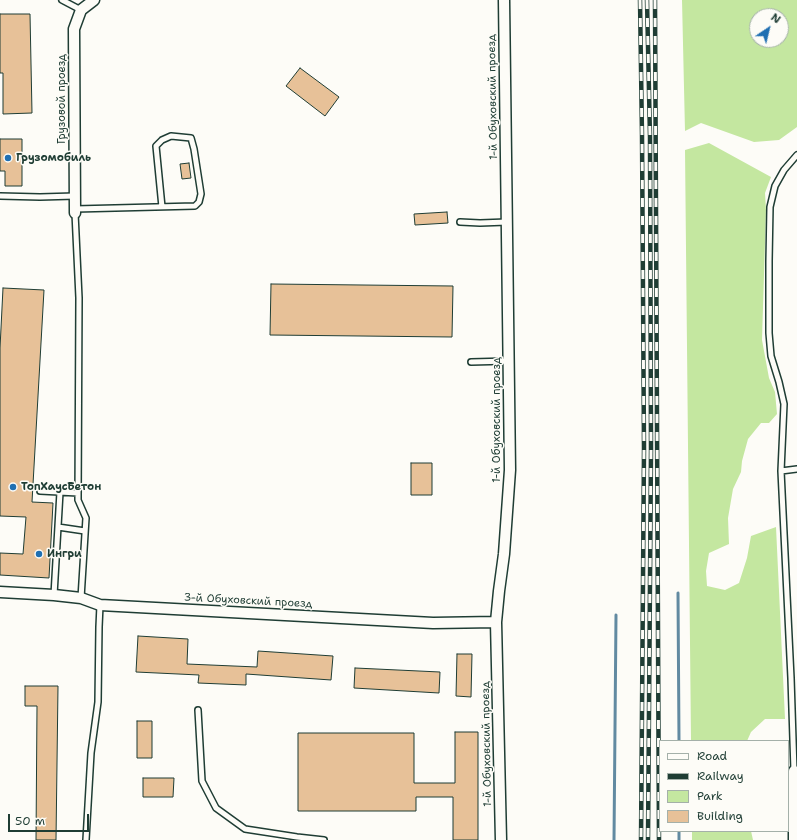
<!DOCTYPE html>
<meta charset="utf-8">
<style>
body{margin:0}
#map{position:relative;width:797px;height:840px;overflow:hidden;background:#fdfcf7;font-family:"Shantell Sans",sans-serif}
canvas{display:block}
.legend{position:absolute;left:659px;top:740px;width:130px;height:92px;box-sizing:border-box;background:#fdfcf7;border:1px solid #a4b0a9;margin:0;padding:5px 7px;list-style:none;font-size:12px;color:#1f3d34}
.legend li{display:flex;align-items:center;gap:8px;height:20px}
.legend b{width:20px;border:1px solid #a4b0a9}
.north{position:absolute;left:749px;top:8px;width:40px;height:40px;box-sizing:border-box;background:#fdfcf7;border:1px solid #a4b0a9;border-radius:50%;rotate:35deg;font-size:11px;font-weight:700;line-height:16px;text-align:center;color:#1f3d34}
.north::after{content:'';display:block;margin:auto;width:14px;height:18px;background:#1f6fb2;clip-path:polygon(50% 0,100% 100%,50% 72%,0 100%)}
.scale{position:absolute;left:8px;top:814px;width:81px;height:18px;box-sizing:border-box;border:2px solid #1f3d34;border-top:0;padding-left:5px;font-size:12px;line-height:14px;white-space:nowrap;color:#1f3d34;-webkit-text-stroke:3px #fdfcf7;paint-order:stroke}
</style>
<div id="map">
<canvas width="797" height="840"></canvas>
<ul class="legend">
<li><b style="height:5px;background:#fdfcf7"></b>Road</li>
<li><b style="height:5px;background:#1f3d34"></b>Railway</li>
<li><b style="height:11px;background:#c4e7a0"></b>Park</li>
<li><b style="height:11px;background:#e7c198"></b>Building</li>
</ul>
<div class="north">N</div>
<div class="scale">50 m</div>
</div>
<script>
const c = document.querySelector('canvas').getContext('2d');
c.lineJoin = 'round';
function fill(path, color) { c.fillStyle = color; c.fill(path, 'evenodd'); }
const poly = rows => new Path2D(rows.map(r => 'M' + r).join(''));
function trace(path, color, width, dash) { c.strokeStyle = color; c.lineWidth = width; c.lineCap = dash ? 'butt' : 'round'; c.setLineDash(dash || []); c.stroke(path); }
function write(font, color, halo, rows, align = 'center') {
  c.font = font + ' "Shantell Sans",sans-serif'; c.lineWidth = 3; c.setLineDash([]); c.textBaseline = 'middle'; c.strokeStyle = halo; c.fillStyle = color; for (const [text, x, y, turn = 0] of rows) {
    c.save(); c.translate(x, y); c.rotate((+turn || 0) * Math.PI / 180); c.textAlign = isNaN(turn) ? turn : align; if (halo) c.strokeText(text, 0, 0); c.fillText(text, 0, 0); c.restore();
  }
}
fill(poly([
 [682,0,797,0,797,127,779,140,754,142,701,123,685,131],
 [757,16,781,16,781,40,757,40],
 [709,143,771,177,765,193,766,210,762,340,769,378,775,392,777,414,769,423,761,423,748,439,742,461,741,472,733,489,728,518,729,544,709,553,706,571,707,586,725,590,739,583,747,558,751,536,776,527,785,719,765,719,751,732,747,741,691,741,685,150],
 [692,831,751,831,753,840,692,840]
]), '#c4e7a0');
trace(poly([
 [678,593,679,741],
 [679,831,679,840],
 [614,840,616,615]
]), '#628aa1', 3);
const building = poly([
 [0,14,30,14,32,113,3,114,3,73,0,73,0,14],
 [300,68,339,97,325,116,286,86,300,68],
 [0,139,22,139,22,186,5,186,5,171,0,171,0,139],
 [189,163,191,178,182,179,180,164,189,163],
 [447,212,448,223,415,225,414,214,447,212],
 [271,284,453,286,452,337,270,335,271,284],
 [3,288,44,290,32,502,53,503,49,578,0,575,0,553,23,554,26,517,0,516,0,348,3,288],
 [411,463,432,463,432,495,411,495,411,463],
 [138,636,188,639,187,664,257,667,258,651,333,656,331,680,246,674,246,685,198,683,199,675,136,672,138,636],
 [457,654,472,654,471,697,456,696,457,654],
 [355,668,440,672,439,693,354,688,355,668],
 [25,686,58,686,56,840,36,840,37,706,25,706,25,686],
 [137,721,152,721,152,758,137,758,137,721],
 [455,732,478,732,478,840,453,840,453,797,416,797,416,811,298,811,298,733,414,733,414,783,455,783,455,732],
 [143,778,174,778,173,797,143,797,143,778]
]);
fill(building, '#e7c198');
trace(building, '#1f3d34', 1);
const lane = poly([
 [62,0,81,10],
 [0,196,40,197,75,196],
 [75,209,195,206,199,202,201,194,194,149,191,138,171,136,162,140,156,146,162,207],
 [75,213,79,298,78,500,86,518,81,598],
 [460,222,480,223,507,222],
 [471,362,509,361],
 [781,471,797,469],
 [40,491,78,493],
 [58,527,85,531],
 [54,595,60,492],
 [198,710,202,781,216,808,245,829,297,837,324,840],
 [794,771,791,678,781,471,784,404,779,382,771,356,769,333,769,261,770,207,775,186,784,170,797,155],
 [86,840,91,753,98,702,99,627,100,605]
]);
const street = poly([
 [75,213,74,29,81,10,94,0],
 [0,592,54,595,81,598,100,605,433,623,496,622],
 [501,840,496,622,499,591,504,554,510,470,504,0],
 [794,840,794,771,797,772]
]);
trace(lane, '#1f3d34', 8);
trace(street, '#1f3d34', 13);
trace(lane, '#fdfcf7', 5);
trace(street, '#fdfcf7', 10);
const rail = poly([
 [640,0,642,135,644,449,641,840],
 [647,0,650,137,651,450,648,840],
 [655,0,659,840]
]);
trace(rail, '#1f3d34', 4.5);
trace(rail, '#fdfcf7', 3, [9]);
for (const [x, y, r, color] of [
 [8,158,4,"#1f6fb2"],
 [13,487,4,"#1f6fb2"],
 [39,554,4,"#1f6fb2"]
]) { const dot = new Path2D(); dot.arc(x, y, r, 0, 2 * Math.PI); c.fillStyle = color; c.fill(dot); trace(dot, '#fdfcf7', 1.5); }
write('11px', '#1f3d34', '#fdfcf7', [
 ["1-й Обуховский проезд",493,97,-91],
 ["Грузовой проезд",62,99,-90],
 ["1-й Обуховский проезд",497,420,-90],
 ["3-й Обуховский проезд",248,601,3],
 ["1-й Обуховский проезд",487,744,-91]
]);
write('bold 11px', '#1f3d34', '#fdfcf7', [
 ["Грузомобиль",16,158],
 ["ТопХаусБетон",21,487],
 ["Ингри",47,554]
], 'left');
</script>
